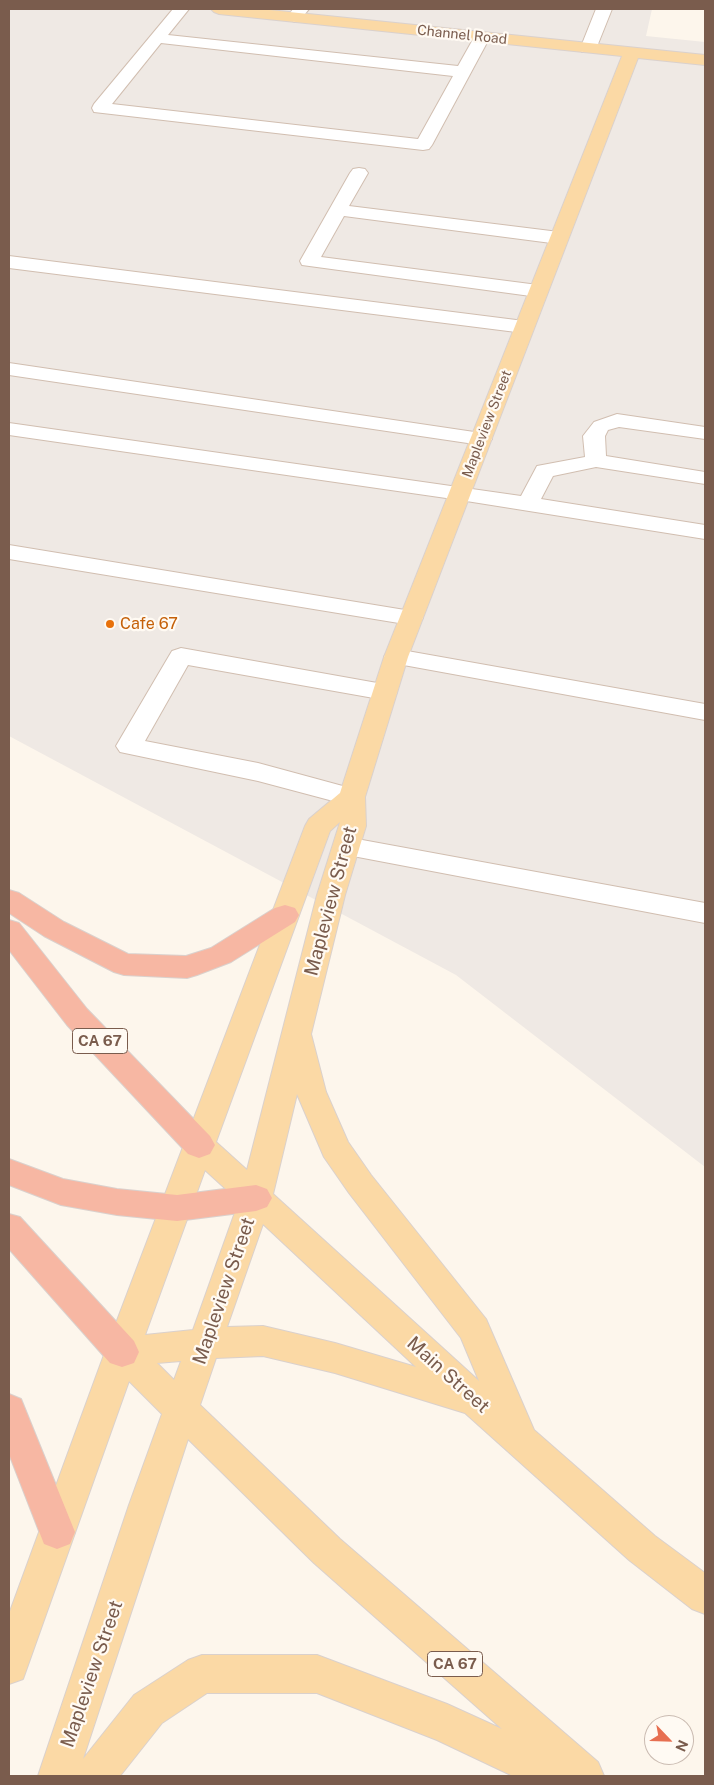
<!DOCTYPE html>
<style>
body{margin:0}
#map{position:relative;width:714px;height:1785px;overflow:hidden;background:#fdf6ec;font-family:"Public Sans",sans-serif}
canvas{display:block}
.frame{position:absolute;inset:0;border:10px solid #7a5c4d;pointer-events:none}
.north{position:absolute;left:644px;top:1715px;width:50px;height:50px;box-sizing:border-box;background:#fffaf3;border:1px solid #cabbb1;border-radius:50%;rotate:114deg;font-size:14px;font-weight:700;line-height:20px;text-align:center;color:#7a5c4d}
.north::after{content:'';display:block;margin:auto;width:18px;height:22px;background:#e76f51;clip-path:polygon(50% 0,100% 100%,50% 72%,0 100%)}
</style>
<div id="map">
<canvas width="714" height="1785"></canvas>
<div class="frame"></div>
<div class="north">N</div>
</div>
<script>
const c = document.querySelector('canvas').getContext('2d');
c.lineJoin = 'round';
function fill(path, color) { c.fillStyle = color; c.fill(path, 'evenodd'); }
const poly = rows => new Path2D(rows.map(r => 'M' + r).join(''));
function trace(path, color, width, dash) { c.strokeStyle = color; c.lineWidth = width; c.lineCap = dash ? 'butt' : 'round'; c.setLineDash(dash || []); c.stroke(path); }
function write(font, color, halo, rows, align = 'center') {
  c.font = font + ' "Public Sans",sans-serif'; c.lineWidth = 4.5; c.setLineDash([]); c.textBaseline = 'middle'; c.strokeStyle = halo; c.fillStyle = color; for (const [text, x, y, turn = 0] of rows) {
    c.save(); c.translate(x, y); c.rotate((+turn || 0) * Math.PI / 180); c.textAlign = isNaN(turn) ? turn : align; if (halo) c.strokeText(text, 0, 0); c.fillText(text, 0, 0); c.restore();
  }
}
fill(poly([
 [9,9,652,9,646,36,705,42,705,1167,456,975,9,736]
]), '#efe9e4');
const minor = poly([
 [173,9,189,9,168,35,458,66,476,34,482,32,488,34,490,37,432,145,429,149,423,150,94,112,92,108,94,104,173,9],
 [161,43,453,76,418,139,112,104,161,43],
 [293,9,309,9,300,20,295,22,290,20,287,17,293,9],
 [596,9,612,9,596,49,594,52,582,52,580,49,596,9],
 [359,168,365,169,368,173,349,206,559,232,566,234,568,238,566,242,559,244,344,216,321,257,538,285,545,287,548,291,545,295,538,297,302,265,300,261,350,173,353,169,359,168],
 [9,256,524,321,531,323,534,327,531,331,524,333,9,268,9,256],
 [9,363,481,433,488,435,492,439,488,443,481,445,9,375,9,363],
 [617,414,705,427,705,439,619,427,608,430,605,436,606,456,705,472,705,484,596,467,553,476,541,499,705,525,705,539,460,500,9,435,9,423,521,496,537,466,585,457,583,436,594,422,617,414],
 [9,545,411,611,419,613,423,618,419,623,411,625,9,559,9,545],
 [181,648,394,686,397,692,394,698,385,700,188,665,145,741,258,763,361,791,365,797,361,803,352,806,258,781,120,752,116,746,169,656,172,651,181,648],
 [396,649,705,704,705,720,387,662,384,657,387,652,396,649],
 [346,837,705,903,705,923,337,853,333,846,337,839,346,837]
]);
const major = poly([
 [211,9,260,9,705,55,705,65,638,58,408,657,365,797,366,826,345,895,311,1034,326,1092,348,1142,371,1175,486,1319,534,1430,655,1536,705,1573,705,1614,692,1609,629,1560,465,1413,335,1373,263,1356,216,1358,200,1405,340,1539,598,1762,604,1776,513,1776,437,1740,317,1693,207,1693,162,1723,120,1776,38,1776,129,1505,162,1414,129,1381,28,1665,23,1679,9,1684,9,1614,105,1352,305,826,309,819,340,793,384,657,622,56,219,14,214,12,211,9],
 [340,822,317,895,247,1170,216,1142,330,831,340,822],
 [297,1094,324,1157,349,1193,461,1338,479,1381,273,1194,297,1094],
 [205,1170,239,1201,193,1330,145,1335,205,1170],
 [263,1224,416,1367,335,1343,263,1326,227,1327,263,1224],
 [181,1361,174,1380,157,1363,181,1361],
 [188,1439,314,1563,502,1729,447,1704,317,1655,202,1655,188,1660,134,1695,83,1759,188,1439]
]);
const highway = poly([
 [9,890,19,893,64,922,128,954,186,956,211,948,275,908,285,905,295,908,299,915,295,922,231,962,197,975,187,978,124,975,114,972,44,936,9,913,9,890],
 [9,920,19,923,87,1009,210,1136,215,1145,210,1154,199,1158,188,1154,67,1025,9,950,9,920],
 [9,1159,63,1179,117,1189,177,1195,256,1185,267,1189,272,1198,267,1207,256,1211,177,1221,117,1215,61,1205,9,1185,9,1159],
 [9,1214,20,1217,134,1341,139,1352,134,1363,122,1367,110,1363,9,1249,9,1214],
 [9,1394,21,1399,75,1532,70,1544,57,1549,44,1544,9,1454,9,1394]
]);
trace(minor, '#d1beb0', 2);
trace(major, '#dad1cd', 2);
trace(highway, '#dad1cd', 2);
fill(minor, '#fff');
fill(major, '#fbd9a5');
fill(highway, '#f7b7a3');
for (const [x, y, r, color] of [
 [110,624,5,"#e8710a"]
]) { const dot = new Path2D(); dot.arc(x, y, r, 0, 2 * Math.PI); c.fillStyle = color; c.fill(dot); trace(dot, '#fffaf3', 2); }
write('14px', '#7a5c4d', '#fffaf3', [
 ["Channel Road",462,35,6],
 ["Mapleview Street",487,424,-69]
]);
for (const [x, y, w] of [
 [100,1041,55],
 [455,1664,55]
]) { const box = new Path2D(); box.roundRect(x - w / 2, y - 12.5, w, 25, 4); c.fillStyle = '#fffaf3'; c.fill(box); trace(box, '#7a5c4d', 1); }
write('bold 15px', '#7a5c4d', null, [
 ["CA 67",100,1041],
 ["CA 67",455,1664]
]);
write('16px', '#c56008', '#fffaf3', [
 ["Cafe 67",120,624]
], 'left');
write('19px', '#7a5c4d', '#fffaf3', [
 ["Mapleview Street",331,901,-75],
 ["Mapleview Street",224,1291,-71],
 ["Main Street",448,1375,42],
 ["Mapleview Street",92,1674,-71]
]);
</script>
